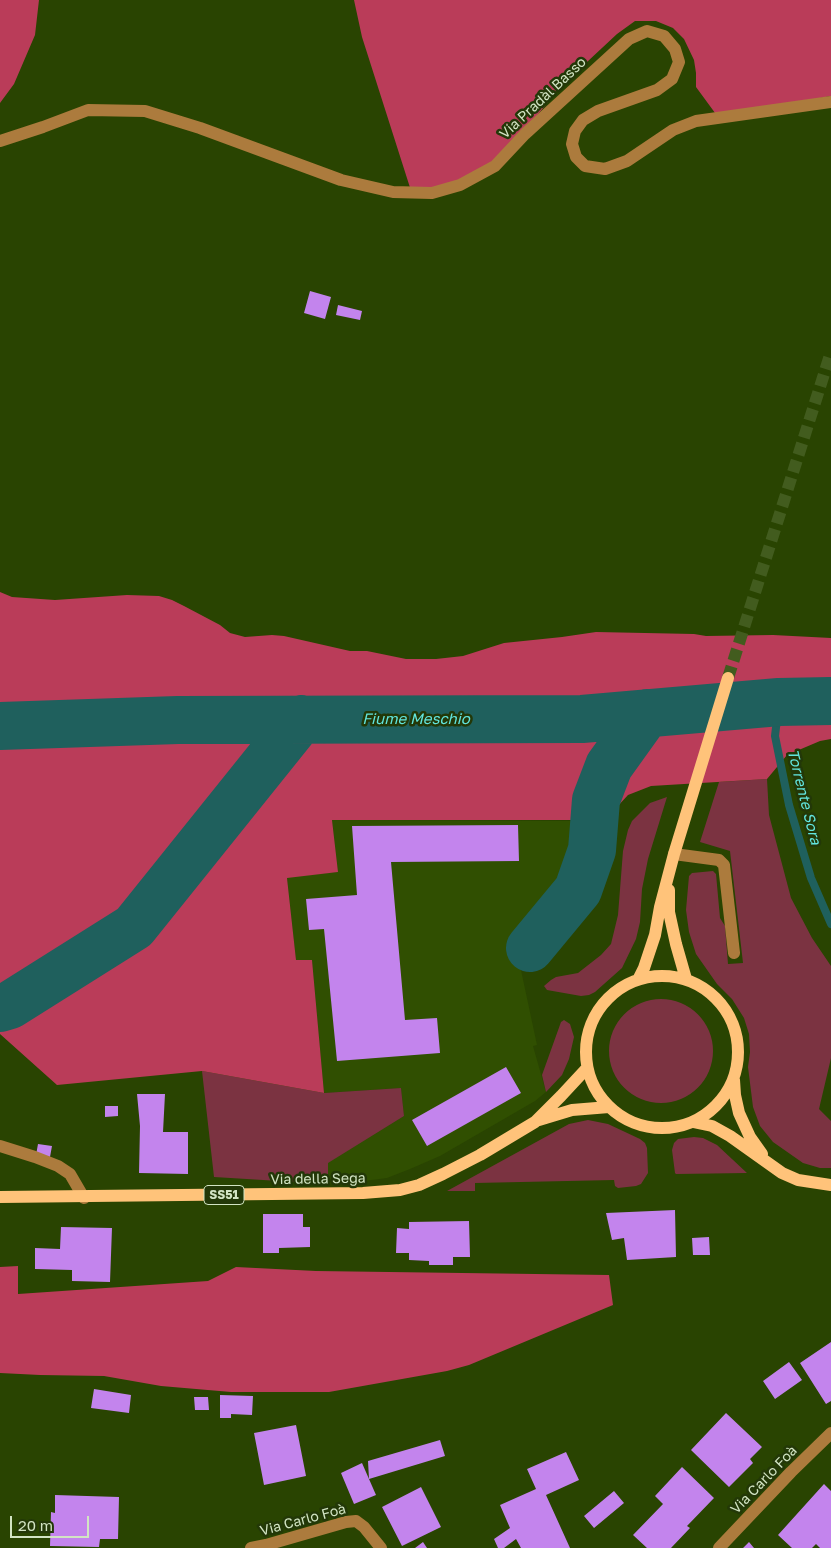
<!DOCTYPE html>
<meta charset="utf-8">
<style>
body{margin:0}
#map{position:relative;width:831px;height:1548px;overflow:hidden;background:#294401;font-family:"Golos Text",sans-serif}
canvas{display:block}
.scale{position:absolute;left:10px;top:1516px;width:79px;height:22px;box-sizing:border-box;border:2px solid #d2e4c3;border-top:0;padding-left:6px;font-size:15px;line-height:18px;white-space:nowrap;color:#d2e4c3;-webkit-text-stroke:4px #233808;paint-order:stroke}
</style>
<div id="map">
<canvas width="831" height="1548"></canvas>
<div class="scale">20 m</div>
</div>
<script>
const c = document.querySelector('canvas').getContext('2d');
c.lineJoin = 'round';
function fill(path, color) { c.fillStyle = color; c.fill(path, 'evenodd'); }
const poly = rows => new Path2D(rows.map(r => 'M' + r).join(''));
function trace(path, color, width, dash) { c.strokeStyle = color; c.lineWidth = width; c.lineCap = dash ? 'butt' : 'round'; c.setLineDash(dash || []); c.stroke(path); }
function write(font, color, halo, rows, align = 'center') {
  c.font = font + ' "Golos Text",sans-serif'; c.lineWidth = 5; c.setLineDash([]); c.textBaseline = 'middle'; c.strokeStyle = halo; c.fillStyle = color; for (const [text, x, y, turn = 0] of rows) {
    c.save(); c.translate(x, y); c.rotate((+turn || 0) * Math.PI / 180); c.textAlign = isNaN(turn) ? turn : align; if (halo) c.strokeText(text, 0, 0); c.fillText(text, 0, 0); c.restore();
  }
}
fill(poly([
 [332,820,576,821,573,863,557,906,532,934,518,956,537,1045,533,1046,546,1092,535,1101,440,1156,410,1169,387,1178,364,1181,328,1184,327,1163,404,1116,401,1088,324,1093,312,960,296,961,287,877,338,872]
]), '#304f01');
fill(poly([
 [767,779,769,815,791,898,812,938,831,966,831,1058,819,1109,831,1121,831,1168,820,1168,803,1163,773,1142,760,1126,753,1107,748,1067,750,1052,749,1034,744,1018,732,999,717,984,696,954,689,932,686,910,689,876,692,873,713,871,716,874,720,918,725,926,728,964,743,963,730,851,700,842,719,782],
 [667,797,648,859,642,889,640,922,636,939,622,968,595,992,589,995,581,996,547,990,544,986,551,980,556,977,578,973,601,955,611,944,618,915,623,851,628,830,632,821,650,803],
 '609 1051a52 52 0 1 1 104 0a52 52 0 1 1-104 0Z',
 [564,1020,570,1024,574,1037,569,1059,562,1075,546,1092,542,1075,561,1022],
 [202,1071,324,1093,401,1088,404,1116,328,1163,328,1184,214,1177],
 [588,1120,608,1124,640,1139,645,1143,647,1148,648,1173,641,1184,636,1186,618,1188,615,1186,614,1180,475,1183,475,1191,447,1191,569,1124],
 [694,1137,703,1138,717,1145,747,1173,676,1174,675,1173,672,1150,674,1143,678,1139]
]), '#7b3341');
fill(poly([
 [0,0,39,0,35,35,14,84,0,103],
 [354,0,831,0,831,96,718,117,696,87,696,73,694,60,684,39,673,28,656,21,635,21,617,34,558,89,525,131,473,180,413,197,362,37],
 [0,592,12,597,55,600,127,595,159,596,172,600,184,606,220,625,230,633,245,637,272,635,284,636,350,651,367,651,406,659,436,659,463,656,504,643,562,637,596,632,694,634,706,636,773,635,831,638,831,739,820,741,787,755,767,779,651,786,628,795,605,820,332,820,338,872,287,878,296,960,312,960,324,1093,202,1071,57,1085,0,1034],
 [18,1266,18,1294,208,1281,236,1267,316,1271,609,1275,613,1305,469,1365,447,1371,329,1392,231,1392,161,1386,104,1376,40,1375,0,1373,0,1267]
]), '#ba3c59');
trace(poly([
 [779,702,775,736,789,805,811,878,831,924]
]), '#1f605d', 8);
trace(poly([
 [0,726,178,720,582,719,779,702,831,701],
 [530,948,578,890,592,850,596,800,609,766,647,713],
 [0,1008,10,1005,134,927,301,719]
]), '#1f605d', 48);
fill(poly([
 [310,291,331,297,325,319,304,313],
 [338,305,362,311,360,320,336,315],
 [518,825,519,861,391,862,405,1020,437,1018,440,1053,337,1061,324,929,309,930,306,899,357,895,352,826],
 [506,1067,521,1093,427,1146,412,1120],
 [137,1094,165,1094,163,1132,188,1132,188,1174,139,1173,140,1126],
 [105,1106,118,1106,118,1116,105,1117],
 [38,1144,52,1146,50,1157,36,1155],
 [675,1210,676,1257,627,1260,624,1238,612,1240,606,1213],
 [263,1214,303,1214,303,1227,310,1227,310,1247,279,1248,279,1253,263,1253],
 [469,1221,470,1257,453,1257,453,1265,429,1265,429,1261,409,1260,409,1253,396,1253,397,1228,409,1229,409,1222],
 [61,1227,112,1228,110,1282,72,1281,72,1270,35,1269,35,1248,60,1249],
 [709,1237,710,1255,693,1255,692,1238],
 [831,1342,831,1401,826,1404,800,1363],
 [789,1362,802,1380,775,1399,763,1381],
 [94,1389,131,1395,129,1413,91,1408],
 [220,1395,253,1396,252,1415,231,1414,231,1418,220,1418],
 [194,1397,208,1397,209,1410,195,1410],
 [726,1413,762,1447,750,1459,753,1463,729,1487,691,1450],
 [296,1425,306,1476,264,1485,254,1433],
 [440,1440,445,1456,369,1479,376,1495,354,1504,341,1473,362,1463,369,1479,368,1461],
 [566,1452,579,1480,546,1495,570,1548,521,1548,516,1539,504,1548,498,1548,494,1539,510,1528,500,1505,536,1489,527,1469],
 [682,1467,714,1498,687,1526,690,1528,671,1548,647,1548,633,1535,663,1504,655,1496],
 [824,1484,831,1491,831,1548,820,1548,816,1544,812,1548,792,1548,778,1535],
 [421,1487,441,1527,402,1546,382,1507],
 [614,1491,624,1503,594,1528,584,1516],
 [55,1495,119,1497,118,1539,100,1539,99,1547,50,1546,51,1512,55,1513],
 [423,1542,427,1548,415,1548],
 [749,1542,754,1548,743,1548]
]), '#c384ed');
trace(poly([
 [728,678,831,352]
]), '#425c1e', 12, [12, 6]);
trace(poly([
 [0,141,43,127,88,110,145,111,200,128,341,180,393,192,432,193,460,185,495,166,525,134,629,39,647,31,664,36,675,49,679,62,672,79,657,90,598,111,583,120,575,131,572,144,576,157,585,166,605,169,627,161,673,130,696,121,831,102],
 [674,854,719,860,724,865,734,953],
 [0,1146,35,1157,58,1166,70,1174,84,1198],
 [251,1548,266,1545,346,1522,356,1521,364,1527,381,1548],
 [719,1548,791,1472,831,1433]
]), '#ac7b3d', 12);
trace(poly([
 [669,890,669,912,676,944,686,979],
 '586 1052a76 76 0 1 1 152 0a76 76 0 1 1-152 0Z',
 [639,978,644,968,655,935,660,907,674,854,728,678],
 [734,1080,735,1095,739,1113,750,1137,762,1154],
 [539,1120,572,1110,609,1107],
 [693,1122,712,1126,730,1136,782,1173,798,1180,831,1185],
 [0,1197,363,1193,400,1190,419,1185,443,1174,480,1155,535,1122,561,1096,587,1068]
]), '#ffc37a', 12);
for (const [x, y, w] of [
 [224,1195,40]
]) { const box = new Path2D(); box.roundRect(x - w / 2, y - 9.5, w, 19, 4); c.fillStyle = '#233808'; c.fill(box); trace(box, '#d2e4c3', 1); }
write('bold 12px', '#d2e4c3', null, [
 ["SS51",224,1195]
]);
write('14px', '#d2e4c3', '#233808', [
 ["Via Pradàl Basso",543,98,-43],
 ["Via della Sega",318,1179,-1],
 ["Via Carlo Foà",764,1480,-46],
 ["Via Carlo Foà",303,1520,-15]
]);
write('italic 15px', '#62e5de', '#233808', [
 ["Fiume Meschio",416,719],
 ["Torrente Sora",804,797,76]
]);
</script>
